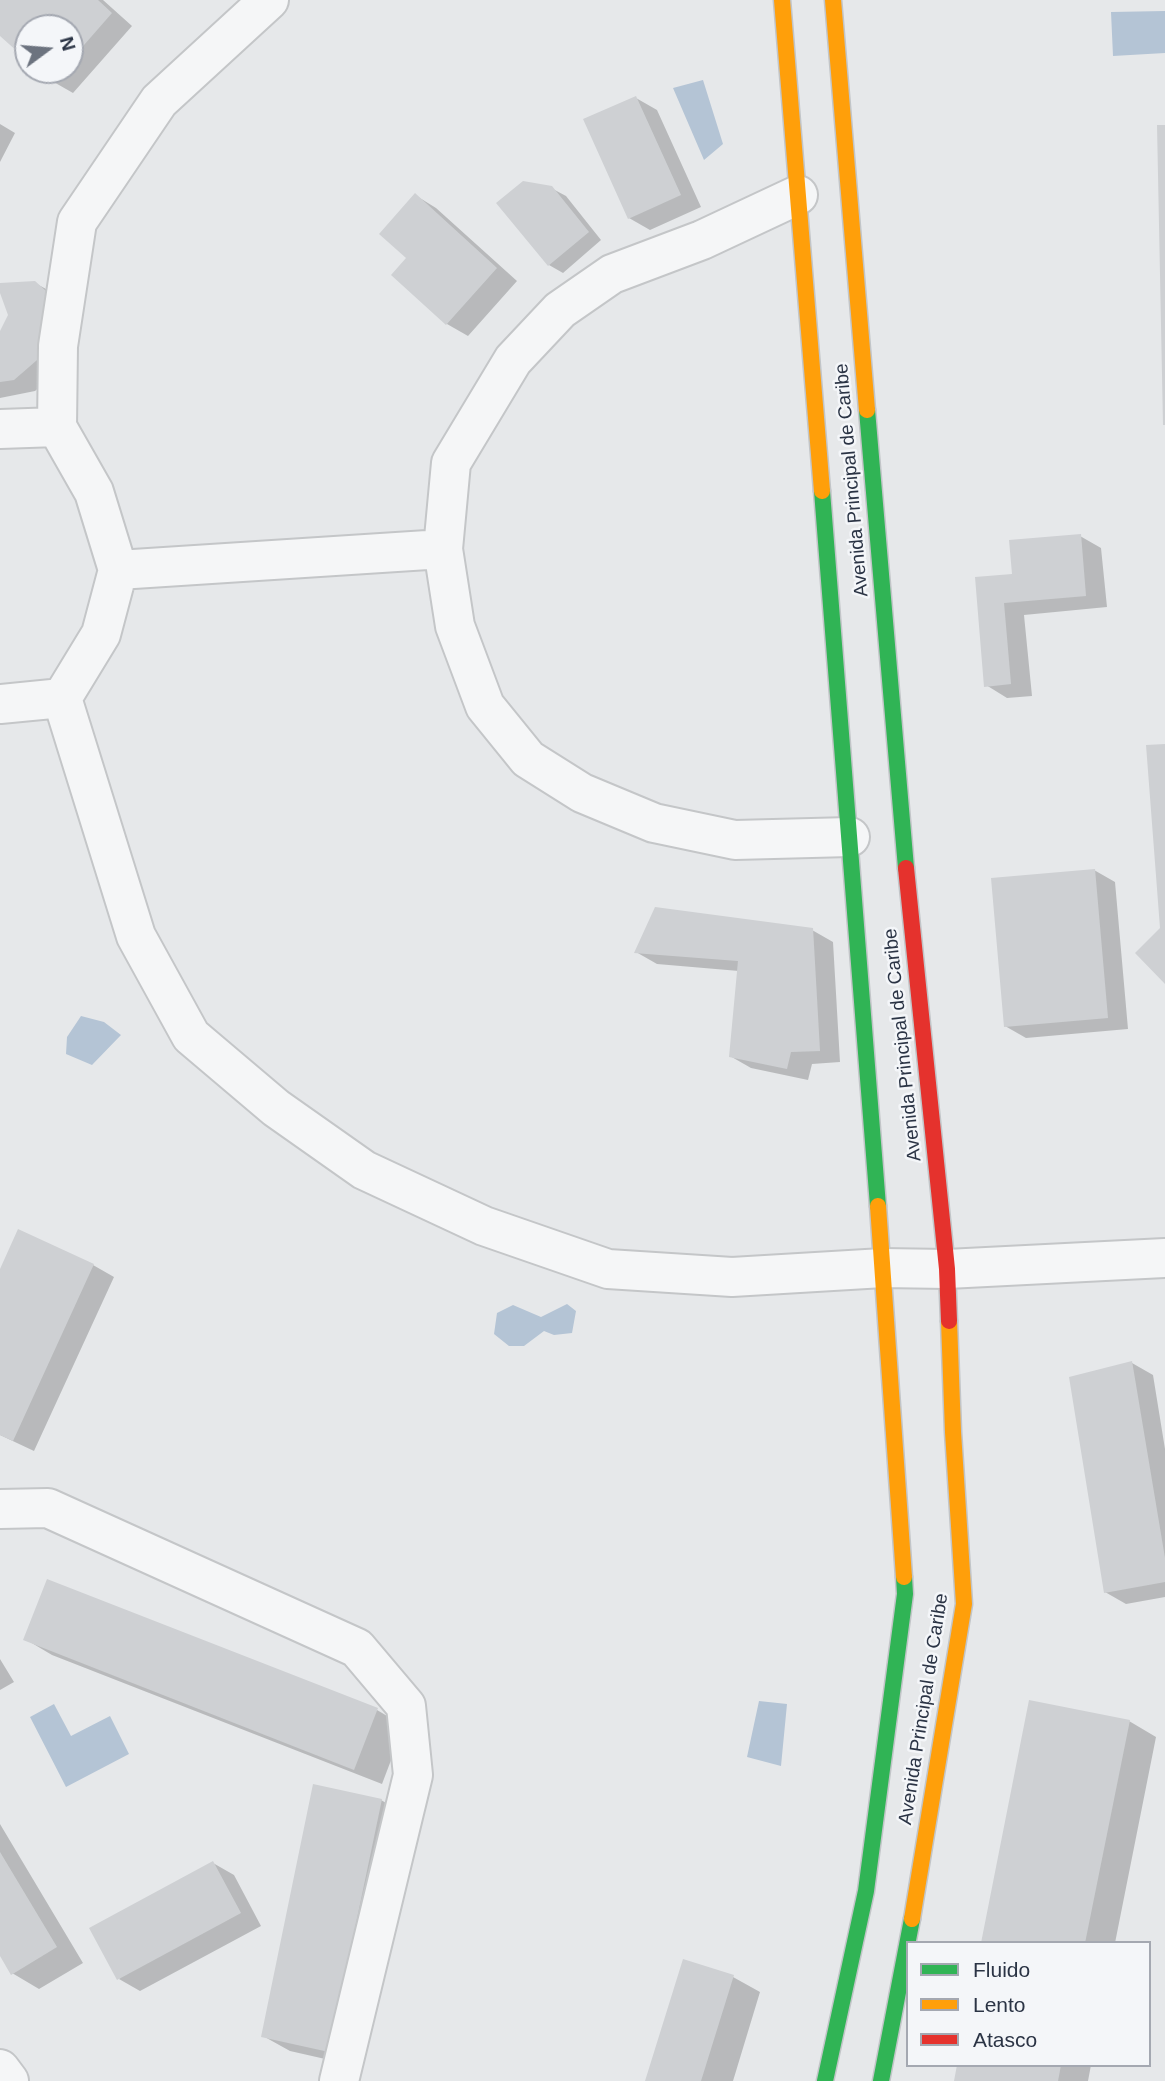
<!DOCTYPE html>
<style>
body{margin:0}
#map{position:relative;width:1165px;height:2081px;overflow:hidden;background:#e6e8ea;font-family:Arial,sans-serif}
canvas{display:block}
.legend{position:absolute;left:906px;top:1941px;width:245px;height:126px;box-sizing:border-box;background:#f4f6f9;border:2px solid #a4a8b1;margin:0;padding:9px 12px;list-style:none;font-size:21px;color:#2b3445}
.legend li{display:flex;align-items:center;gap:14px;height:35px}
.legend b{width:35px;border:2px solid #a4a8b1}
.north{position:absolute;left:14px;top:14px;width:70px;height:70px;box-sizing:border-box;background:#f4f6f9;border:2px solid #a4a8b1;border-radius:50%;rotate:74deg;font-size:19px;font-weight:700;line-height:28px;text-align:center;color:#2b3445}
.north::after{content:'';display:block;margin:auto;width:24px;height:32px;background:#6c737f;clip-path:polygon(50% 0,100% 100%,50% 72%,0 100%)}
</style>
<div id="map">
<canvas width="1165" height="2081"></canvas>
<ul class="legend">
<li><b style="height:9px;background:#30b455"></b>Fluido</li>
<li><b style="height:9px;background:#ff9f0a"></b>Lento</li>
<li><b style="height:9px;background:#e5322d"></b>Atasco</li>
</ul>
<div class="north">N</div>
</div>
<script>
const c = document.querySelector('canvas').getContext('2d');
c.lineJoin = 'round';
function fill(path, color) { c.fillStyle = color; c.fill(path, 'evenodd'); }
const poly = rows => new Path2D(rows.map(r => 'M' + r).join(''));
function trace(path, color, width, dash) { c.strokeStyle = color; c.lineWidth = width; c.lineCap = dash ? 'butt' : 'round'; c.setLineDash(dash || []); c.stroke(path); }
function write(font, color, halo, rows, align = 'center') {
  c.font = font + ' Arial,sans-serif'; c.lineWidth = 5; c.setLineDash([]); c.textBaseline = 'middle'; c.strokeStyle = halo; c.fillStyle = color; for (const [text, x, y, turn = 0] of rows) {
    c.save(); c.translate(x, y); c.rotate((+turn || 0) * Math.PI / 180); c.textAlign = isNaN(turn) ? turn : align; if (halo) c.strokeText(text, 0, 0); c.fillText(text, 0, 0); c.restore();
  }
}
fill(poly([
 [1165,11,1165,53,1113,56,1111,12],
 [703,80,723,144,704,160,673,88],
 [81,1016,104,1022,121,1035,92,1065,66,1054,67,1037],
 [567,1304,576,1311,572,1333,554,1335,544,1331,524,1346,509,1346,494,1334,497,1313,513,1305,541,1317],
 [759,1701,787,1704,781,1766,747,1757],
 [54,1704,71,1736,110,1716,129,1754,66,1787,30,1717]
]), '#b4c4d5');
fill(poly([
 [0,0,103,0,132,26,73,93,52,81,40,70,70,70,70,28,28,28,28,59,0,34],
 [636,98,657,110,701,207,650,230,629,218],
 [0,124,15,133,0,162],
 [551,188,566,196,601,240,563,273,549,265],
 [415,195,436,208,517,281,468,336,447,324,394,275,408,258],
 [35,283,57,295,64,366,35,391,0,398,0,335,10,315,0,285],
 [1080,536,1101,548,1107,607,1024,615,1032,696,1007,698,986,685,976,579,1013,576],
 [1094,870,1115,882,1128,1029,1026,1038,1005,1026],
 [812,930,833,942,840,1062,812,1064,808,1080,751,1068,730,1056,739,971,657,964,636,952],
 [93,1265,114,1277,34,1451,0,1435,0,1273],
 [1132,1363,1153,1375,1165,1449,1165,1597,1126,1604,1105,1592],
 [25,1639,377,1710,404,1726,382,1784,52,1655],
 [0,1659,14,1682,0,1690],
 [1129,1721,1156,1737,1115,1943,983,1943],
 [381,1800,408,1816,356,2066,290,2051,263,2036],
 [0,1824,83,1963,39,1989,12,1973,0,1953],
 [213,1863,234,1875,261,1926,140,1991,119,1979],
 [733,1977,760,1992,733,2081,647,2081],
 [959,2065,1091,2065,1088,2081,955,2081]
]), '#0003');
fill(poly([
 [0,0,98,0,112,13,70,61,70,28,28,28,28,61,0,36],
 [38,70,62,70,51,82],
 [636,96,681,195,628,219,583,119],
 [1157,125,1165,125,1165,425,1163,425],
 [523,181,552,186,589,232,548,266,496,203],
 [415,193,497,268,446,325,391,275,406,258,379,234],
 [35,281,56,300,44,354,14,380,0,382,0,331,8,315,0,293,0,283],
 [1081,534,1086,596,1004,603,1011,684,984,687,975,577,1012,574,1009,540],
 [1165,744,1165,984,1135,953,1160,928,1146,745],
 [1095,869,1108,1018,1004,1027,991,878],
 [655,907,813,928,820,1051,791,1052,787,1069,729,1057,738,961,634,953],
 [18,1229,94,1264,13,1441,0,1435,0,1269],
 [1132,1361,1165,1558,1165,1582,1104,1593,1069,1377],
 [47,1579,378,1708,354,1770,23,1640],
 [1029,1700,1130,1720,1085,1943,981,1943],
 [313,1784,382,1799,329,2052,261,2037],
 [0,1852,57,1947,11,1975,0,1956],
 [213,1861,241,1913,117,1980,89,1928],
 [683,1959,734,1975,701,2081,645,2081],
 [957,2065,1061,2065,1058,2081,954,2081]
]), '#ced0d3');
const street = poly([
 [269,0,159,101,77,222,58,346,57,427,94,492,118,570,101,634,62,698,136,936,191,1036,276,1108,364,1170,484,1226,608,1269,732,1277,883,1268,947,1269,1165,1258],
 [798,195,702,240,612,274,560,310,513,360,451,463,443,549,455,626,485,706,528,759,582,793,654,823,735,840,850,837],
 [0,429,57,427],
 [118,570,443,549],
 [0,704,62,698],
 [0,1509,48,1508,357,1648,406,1706,413,1775,339,2081],
 [0,2069,9,2081]
]);
const fast = poly([
 [867,410,906,868],
 [822,491,878,1206],
 [825,2081,866,1891,905,1594,904,1577],
 [881,2081,912,1919]
]);
const slow = poly([
 [782,0,822,491],
 [833,0,867,410],
 [878,1206,904,1577],
 [912,1919,964,1604,953,1432,949,1321]
]);
const jam = poly([
 [906,868,947,1269,949,1321]
]);
trace(street, '#c4c6c8', 42);
trace(fast, '#c2c5c8', 19);
trace(slow, '#c2c5c8', 19);
trace(jam, '#c2c5c8', 19);
trace(street, '#f5f6f7', 38);
trace(fast, '#30b455', 16);
trace(slow, '#ff9f0a', 16);
trace(jam, '#e5322d', 16);
write('19px', '#2b3445', '#f4f6f9', [
 ["Avenida Principal de Caribe",852,480,-95],
 ["Avenida Principal de Caribe",903,1045,-96],
 ["Avenida Principal de Caribe",924,1709,-81]
]);
</script>
